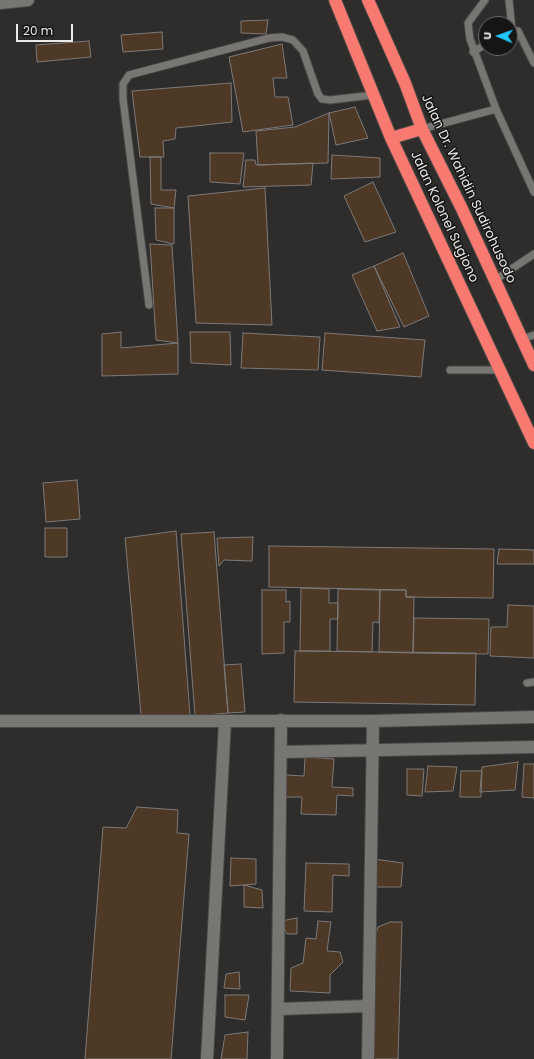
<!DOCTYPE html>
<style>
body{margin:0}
#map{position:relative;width:534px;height:1059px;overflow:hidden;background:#2f2d2b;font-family:Poppins,sans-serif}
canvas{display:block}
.north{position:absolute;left:478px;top:16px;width:40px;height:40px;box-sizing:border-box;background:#161514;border:1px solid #6b6a69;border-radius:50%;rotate:272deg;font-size:11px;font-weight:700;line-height:16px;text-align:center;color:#ebeae8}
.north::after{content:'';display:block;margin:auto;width:14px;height:18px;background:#1ec9fd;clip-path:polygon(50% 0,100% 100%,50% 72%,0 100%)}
.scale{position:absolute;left:16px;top:24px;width:57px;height:18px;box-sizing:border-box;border:2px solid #ebeae8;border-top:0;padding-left:5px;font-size:12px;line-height:14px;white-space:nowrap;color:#ebeae8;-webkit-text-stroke:3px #161514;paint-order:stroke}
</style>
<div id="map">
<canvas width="534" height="1059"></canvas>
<div class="north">U</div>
<div class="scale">20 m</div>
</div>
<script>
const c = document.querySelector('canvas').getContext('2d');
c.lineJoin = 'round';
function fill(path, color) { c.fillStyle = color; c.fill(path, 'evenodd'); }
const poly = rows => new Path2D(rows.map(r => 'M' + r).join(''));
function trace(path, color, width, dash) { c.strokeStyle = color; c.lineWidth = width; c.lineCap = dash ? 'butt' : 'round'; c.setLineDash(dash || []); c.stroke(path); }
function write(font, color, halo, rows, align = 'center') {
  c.font = font + ' Poppins,sans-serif'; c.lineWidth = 3; c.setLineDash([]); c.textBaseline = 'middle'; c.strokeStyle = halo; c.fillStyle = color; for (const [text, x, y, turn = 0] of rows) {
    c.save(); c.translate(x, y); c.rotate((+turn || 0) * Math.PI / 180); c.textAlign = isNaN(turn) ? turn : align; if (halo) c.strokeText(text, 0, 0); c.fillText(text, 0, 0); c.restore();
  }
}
const building = poly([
 [268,20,266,34,241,33,241,21,268,20],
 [162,32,163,49,123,52,121,35,162,32],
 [89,41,91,57,37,62,36,45,89,41],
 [282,44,287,78,273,78,275,97,288,97,293,125,243,132,229,57,282,44],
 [231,83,232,122,176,128,175,139,163,141,164,157,140,157,132,91,231,83],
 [355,107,368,138,336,145,329,113,355,107],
 [329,113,328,163,258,165,256,131,295,127,329,113],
 [210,153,244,153,240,184,210,182,210,153],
 [332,155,380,158,380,177,331,179,332,155],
 [150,157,161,157,161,190,176,190,174,208,151,204,150,157],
 [246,160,255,160,256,165,313,163,311,185,243,187,246,160],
 [373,182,396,232,365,242,344,196,373,182],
 [265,188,272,325,196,323,188,196,265,188],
 [155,208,174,208,174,244,156,240,155,208],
 [150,244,172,245,178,343,156,340,150,244],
 [403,253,429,316,404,327,374,266,403,253],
 [374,266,400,327,377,331,352,275,374,266],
 [121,332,121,348,178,343,178,374,102,376,102,334,121,332],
 [190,332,230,332,231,365,191,363,190,332],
 [243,333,320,337,318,370,241,368,243,333],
 [325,333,425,340,421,377,322,370,325,333],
 [77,480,80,519,46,522,43,483,77,480],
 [45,528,67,528,67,557,45,557,45,528],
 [176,531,190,715,141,715,125,538,176,531],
 [214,532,228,713,195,716,181,534,214,532],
 [253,537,252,561,224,560,219,566,217,538,253,537],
 [269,546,494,549,493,598,406,597,406,590,269,587,269,546],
 [499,549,534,550,534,564,497,564,499,549],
 [301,588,329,589,329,603,338,603,338,619,330,619,330,651,300,651,301,588],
 [338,589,380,590,379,623,373,622,372,652,337,651,338,589],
 [262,590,286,590,286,602,290,601,290,622,284,622,284,653,262,654,262,590],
 [380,590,406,590,406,597,414,597,413,653,379,652,380,590],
 [508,605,534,606,534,658,490,656,491,627,507,627,508,605],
 [414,618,489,619,488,654,413,653,414,618],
 [295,651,476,653,475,705,294,702,295,651],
 [241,664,245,712,228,713,224,665,241,664],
 [305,757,334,759,332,787,353,788,353,796,337,795,336,815,301,814,302,797,285,797,286,775,304,776,305,757],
 [518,762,515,790,480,792,482,767,518,762],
 [524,764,534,764,534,798,522,797,524,764],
 [428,766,457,767,453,791,425,792,428,766],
 [407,769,424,769,422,796,407,795,407,769],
 [461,771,482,771,481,797,460,797,461,771],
 [137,807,178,810,177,833,189,834,171,1059,85,1059,103,827,126,828,137,807],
 [231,858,256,859,256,884,230,886,231,858],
 [374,859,403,863,401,887,373,887,374,859],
 [306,863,349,864,349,876,333,875,332,912,304,911,306,863],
 [244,885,262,890,263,908,244,907,244,885],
 [297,918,297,934,287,934,281,921,297,918],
 [318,921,331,922,327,951,340,952,343,962,330,975,330,993,290,991,291,968,303,963,306,938,316,939,318,921],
 [390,922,402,922,398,1059,371,1059,373,945,378,927,390,922],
 [239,972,240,989,224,988,226,974,239,972],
 [225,995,249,995,245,1020,225,1017,225,995],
 [248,1032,247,1059,221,1059,225,1035,248,1032]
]);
fill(building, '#4e3927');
trace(building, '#7c7977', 1);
const lane = poly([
 [485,0,468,23,470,39,496,109,534,192],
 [509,0,512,30],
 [510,30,518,31,534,63],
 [473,52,486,44],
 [422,129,496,109],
 [495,280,534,254],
 [149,305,123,99,123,84,129,75,269,38,282,37,293,40,303,51,318,94,322,99,330,100,373,95],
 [522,339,534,335],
 [450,370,499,370],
 [527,683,534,682]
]);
const street = poly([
 [0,3,28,0],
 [0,721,373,721,534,717],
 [281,752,534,747],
 [278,1009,368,1006],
 [207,1059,225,721],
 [277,1059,281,720],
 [368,1059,373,721]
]);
const highway = poly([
 [335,0,391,138,534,443],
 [368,0,405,83,422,129,462,209,534,365],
 [391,138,422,129]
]);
trace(lane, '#4a4846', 9);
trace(street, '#4a4846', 14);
trace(highway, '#4a4846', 14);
trace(lane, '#787673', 7);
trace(street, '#787673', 12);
trace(highway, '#f7796f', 12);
write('13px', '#ebeae8', '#161514', [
 ["Jalan Dr. Wahidin Sudirohusodo",468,189,65],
 ["Jalan Kolonel Sugiono",444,217,65]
]);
</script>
